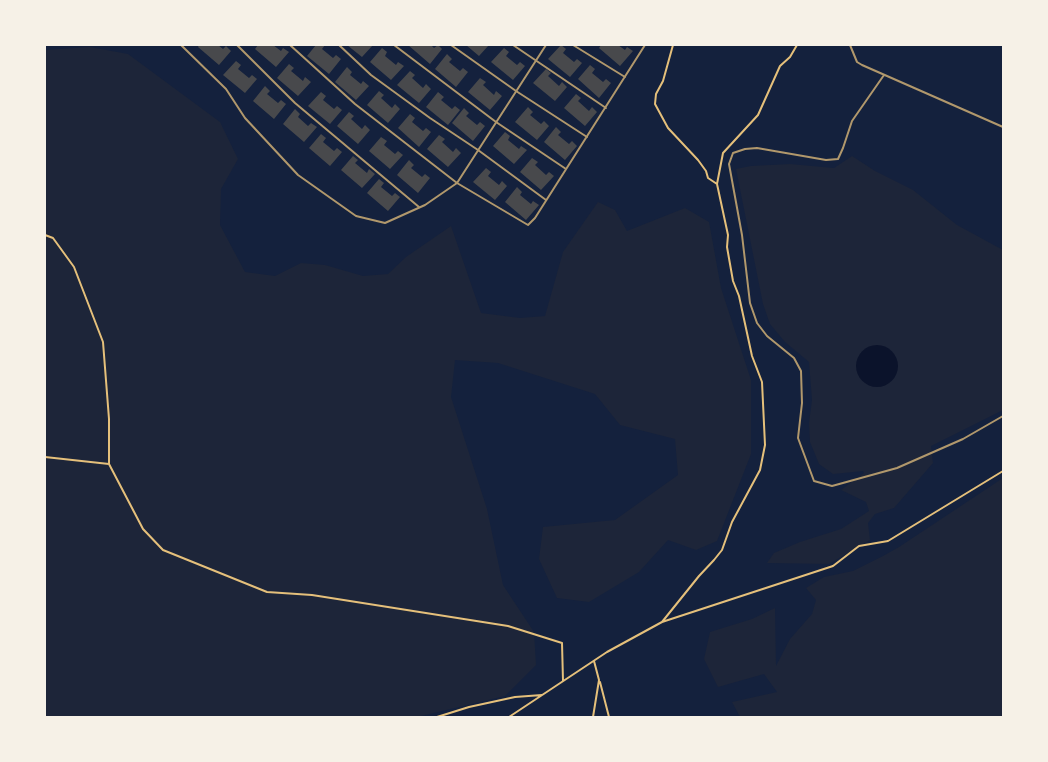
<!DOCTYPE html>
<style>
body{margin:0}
#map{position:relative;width:1048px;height:762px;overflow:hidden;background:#14213d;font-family:"Archivo Narrow",sans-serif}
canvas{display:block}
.frame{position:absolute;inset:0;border:46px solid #f6f1e7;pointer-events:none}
</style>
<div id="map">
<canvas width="1048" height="762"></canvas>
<div class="frame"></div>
</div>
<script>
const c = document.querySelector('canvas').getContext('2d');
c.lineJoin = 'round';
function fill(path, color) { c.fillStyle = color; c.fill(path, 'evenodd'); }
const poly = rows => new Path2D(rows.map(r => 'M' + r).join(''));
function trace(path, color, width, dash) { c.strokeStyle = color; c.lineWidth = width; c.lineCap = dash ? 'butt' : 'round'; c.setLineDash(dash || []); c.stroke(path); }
fill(poly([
 [90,47,128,54,220,122,238,159,221,189,220,225,245,272,275,276,301,263,325,265,363,276,388,274,406,257,451,226,481,313,520,318,545,316,563,252,598,202,615,210,627,231,685,208,709,222,721,288,751,380,751,454,717,541,696,550,668,540,639,572,589,602,557,598,539,559,543,527,615,520,678,475,675,439,620,425,595,394,498,363,455,360,451,397,487,509,503,585,534,632,536,665,505,696,417,717,45,717,45,50],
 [852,156,875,171,913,190,957,225,1003,250,1003,410,931,446,933,463,894,508,875,514,868,523,870,540,829,564,767,563,774,553,800,542,841,529,869,511,866,502,841,490,864,473,863,471,833,474,819,464,810,442,809,423,812,400,809,362,785,342,770,324,763,304,736,169,751,166,790,164,834,168],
 [1003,478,1003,717,740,717,732,702,777,692,764,674,718,687,704,659,710,632,752,619,775,608,776,666,790,639,812,614,816,600,806,588,824,577,853,571,883,556,899,547]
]), '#1d2539');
fill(poly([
 '856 366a21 21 0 1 1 42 0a21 21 0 1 1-42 0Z'
]), '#0b132b');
fill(poly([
 [199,45,218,45,223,49,226,46,231,51,219,65,198,47],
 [258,45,273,45,281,51,283,48,289,52,276,67,255,49],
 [316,45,325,45,322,49,333,58,336,55,341,59,329,74,307,56],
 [347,45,373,45,362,57],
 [408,45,431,45,434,48,438,45,442,49,430,64],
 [466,45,489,45,479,56],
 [561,45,566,49,563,53,574,62,577,59,582,63,570,77,548,59],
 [601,45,618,45,625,50,627,47,633,51,620,66,599,48],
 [382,48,387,52,385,56,396,65,398,62,404,66,391,80,370,62],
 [504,48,509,52,506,56,517,65,520,62,525,66,513,80,491,62],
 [447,54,452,59,449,62,460,71,463,68,468,72,456,87,435,69],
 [236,61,241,65,238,69,249,78,252,75,257,79,245,93,223,75],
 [289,64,294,68,291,71,303,81,305,77,311,82,298,96,277,78],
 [590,65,595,69,592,73,603,82,606,79,611,83,599,98,578,79],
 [347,67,352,72,350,75,361,84,363,81,369,86,356,100,335,82],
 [546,69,551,73,548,76,559,86,562,82,567,87,555,101,533,83],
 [410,71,415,75,412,78,423,88,426,84,431,89,419,103,397,85],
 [480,78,486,82,483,85,494,95,496,91,502,96,490,110,468,92],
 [265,86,270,91,267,94,278,103,281,100,286,104,274,119,253,101],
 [379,91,384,95,381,98,392,108,395,104,400,109,388,123,367,105],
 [321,92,326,96,323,100,334,109,337,106,342,110,330,124,308,106],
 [438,92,444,97,441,100,452,109,455,106,460,110,448,125,426,107],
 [576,94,581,98,578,101,589,111,592,107,597,112,585,126,564,108],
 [528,107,533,112,530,115,541,124,544,121,549,126,537,140,515,122],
 [464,108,469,113,466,116,477,125,480,122,485,126,473,141,452,123],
 [295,109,300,114,298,117,308,126,311,123,317,127,304,142,283,124],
 [349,112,354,116,351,119,362,129,365,125,370,130,358,144,337,126],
 [410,114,415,118,412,122,423,131,426,128,431,132,419,147,398,128],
 [556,127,561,132,558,135,569,144,572,141,577,146,565,160,544,142],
 [505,132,510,136,508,140,519,149,521,146,527,150,514,164,493,146],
 [321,134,326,138,323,142,334,151,337,148,342,152,330,166,309,148],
 [439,135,445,139,442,142,453,152,456,148,461,153,448,167,427,149],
 [381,137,387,141,384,145,395,154,398,151,403,155,390,169,369,151],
 [353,156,358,160,355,163,367,173,369,169,375,174,362,188,341,170],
 [532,158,538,162,535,165,546,175,549,172,554,176,541,190,520,172],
 [409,160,414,165,411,168,422,177,425,174,430,178,418,193,397,175],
 [486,168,491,172,488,176,499,185,502,181,507,186,495,200,473,182],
 [379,179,384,183,381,187,392,196,395,193,400,197,388,211,367,193],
 [517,187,522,192,520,195,531,204,533,201,539,205,526,220,505,202]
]), '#48494c');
trace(poly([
 [717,184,723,153,758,115,780,66,790,57,797,45],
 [45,235,53,238,74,267,103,342,109,419,109,464],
 [45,457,109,464,143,529,163,550,267,592,312,595,508,626,562,643,563,681],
 [662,622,699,576,714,560,722,550,732,522,760,470,765,445,762,382,752,356,739,296,733,281,727,247,728,235,717,184,708,178,706,171,698,160,668,128,655,104,656,94,663,81,673,45],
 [600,682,609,717],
 [437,717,469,707,515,697,542,695],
 [509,717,607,652,662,622,833,566,859,546,888,541,1003,471],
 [593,717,599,680,594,661]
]), '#e5c07b', 2);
trace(poly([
 [181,45,226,89,245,118,298,175,356,216,385,223,425,205,457,183,546,45],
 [237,45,295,103,419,207],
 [290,45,355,104,457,183,528,225,535,218,645,45],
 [339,45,371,75,430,118,478,150,546,200],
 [394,45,496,122,566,169],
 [451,45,516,91,587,137],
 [513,45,606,108],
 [573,45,625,77],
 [850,45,857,62,862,65,1003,127],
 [884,75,852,121,843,148,838,159,826,160,757,148,745,149,733,153,729,164,742,235,750,303,757,323,767,336,794,358,801,371,802,403,798,438,814,481,832,486,897,468,963,439,1003,416]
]), '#b1986c', 2);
</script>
